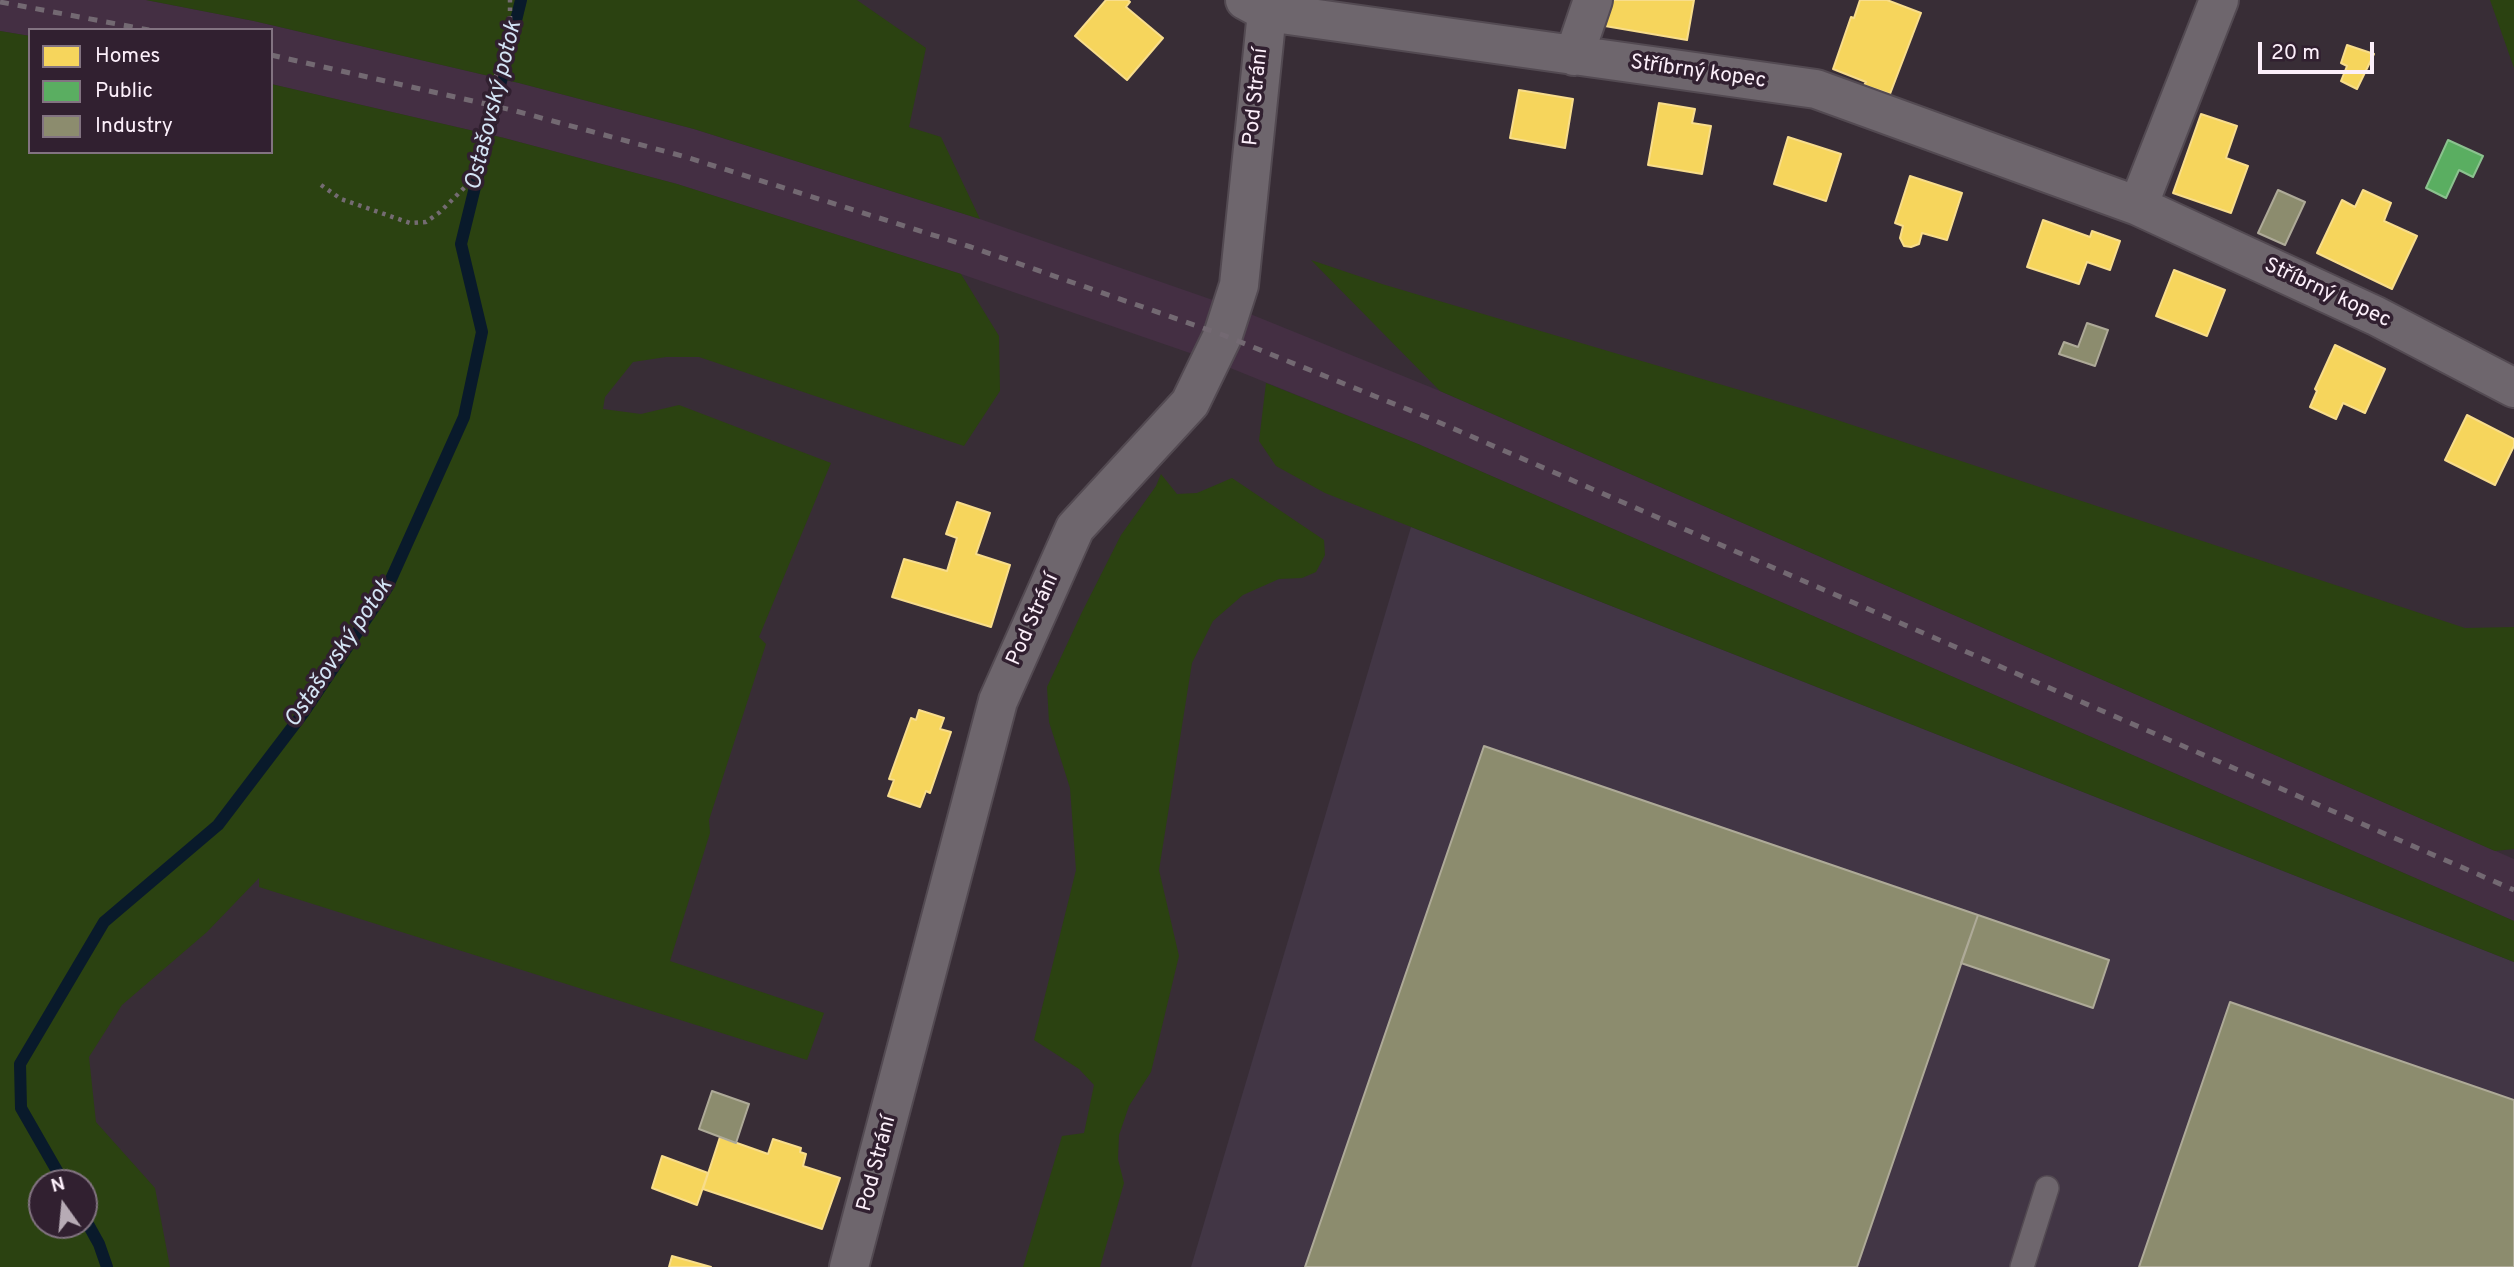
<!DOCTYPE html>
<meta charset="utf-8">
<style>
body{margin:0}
#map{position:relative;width:2514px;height:1267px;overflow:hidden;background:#382d36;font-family:Overpass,sans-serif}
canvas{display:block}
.legend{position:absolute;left:28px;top:28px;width:245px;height:126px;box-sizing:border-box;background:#312030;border:2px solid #827381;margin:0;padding:9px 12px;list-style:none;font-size:21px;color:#fceffa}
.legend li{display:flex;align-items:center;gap:14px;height:35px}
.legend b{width:35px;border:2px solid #827381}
.north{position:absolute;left:28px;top:1169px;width:70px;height:70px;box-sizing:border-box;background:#312030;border:2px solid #827381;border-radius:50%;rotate:345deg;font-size:19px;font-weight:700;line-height:28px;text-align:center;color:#fceffa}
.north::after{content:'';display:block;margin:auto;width:24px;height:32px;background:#b7abb5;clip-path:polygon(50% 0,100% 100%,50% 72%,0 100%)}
.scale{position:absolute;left:2258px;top:42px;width:116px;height:32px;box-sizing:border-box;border:4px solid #fceffa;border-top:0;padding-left:9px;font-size:21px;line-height:24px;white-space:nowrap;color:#fceffa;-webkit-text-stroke:5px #312030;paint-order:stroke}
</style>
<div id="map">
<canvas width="2514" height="1267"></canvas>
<ul class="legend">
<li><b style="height:19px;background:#f6d55c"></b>Homes</li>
<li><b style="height:19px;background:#5aae61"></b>Public</li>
<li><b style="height:19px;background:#8c8c6e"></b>Industry</li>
</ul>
<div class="north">N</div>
<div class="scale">20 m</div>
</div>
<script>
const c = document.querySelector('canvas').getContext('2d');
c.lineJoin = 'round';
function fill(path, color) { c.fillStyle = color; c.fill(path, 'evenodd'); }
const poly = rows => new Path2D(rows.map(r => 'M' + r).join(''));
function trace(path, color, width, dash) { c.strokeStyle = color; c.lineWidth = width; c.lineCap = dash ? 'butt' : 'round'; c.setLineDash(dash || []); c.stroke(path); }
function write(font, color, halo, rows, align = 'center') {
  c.font = font + ' Overpass,sans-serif'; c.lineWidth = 7; c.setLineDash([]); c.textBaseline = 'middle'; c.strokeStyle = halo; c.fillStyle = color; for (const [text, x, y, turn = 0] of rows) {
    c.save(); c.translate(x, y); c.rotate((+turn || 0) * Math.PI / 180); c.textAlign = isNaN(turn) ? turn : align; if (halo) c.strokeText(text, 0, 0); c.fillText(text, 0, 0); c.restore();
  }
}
fill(poly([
 [1411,527,2514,962,2514,1267,1191,1267]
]), '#423645');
fill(poly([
 [0,0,146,0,254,21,519,83,694,129,980,219,1233,307,1440,391,2514,859,2514,921,1418,444,1213,361,961,274,677,184,504,138,271,84,271,30,30,30,30,36,0,31]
]), '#442f43');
fill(poly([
 [146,0,857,0,926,48,909,127,941,137,980,219,694,129,519,83,254,21],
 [2490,0,2514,0,2514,68],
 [0,31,30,36,30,152,271,152,271,84,504,138,677,184,961,274,999,336,1000,391,964,446,699,357,666,357,633,362,605,397,603,409,641,414,679,405,831,463,759,637,766,644,709,820,710,833,670,961,824,1013,807,1060,259,887,259,878,207,932,122,1005,89,1057,96,1122,155,1188,170,1267,0,1267],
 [42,1183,84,1183,84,1225,42,1225],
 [1311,260,1382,284,1807,410,2465,628,2514,627,2514,849,2495,851,1440,391],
 [1266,383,1418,444,2514,921,2514,962,1325,493,1276,466,1259,441],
 [1161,474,1177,494,1197,493,1232,478,1324,540,1325,555,1316,572,1302,578,1279,579,1243,595,1213,621,1192,663,1159,870,1179,956,1151,1072,1129,1106,1119,1135,1118,1159,1124,1183,1100,1267,1023,1267,1062,1136,1084,1133,1094,1085,1079,1069,1034,1040,1076,870,1070,788,1049,722,1047,687,1082,612,1121,535,1156,486]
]), '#2b4211');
const homes = poly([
 [1106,0,1128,0,1130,2,1126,7,1163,38,1127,80,1075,36,1106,0],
 [1609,0,1694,0,1687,40,1605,26,1609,0],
 [1860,0,1887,0,1921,13,1890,94,1864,85,1866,82,1833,69,1851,17,1854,18,1860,0],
 [2347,45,2374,54,2357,89,2341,81,2347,66,2341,63,2347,45],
 [1519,90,1573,99,1565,148,1510,138,1519,90],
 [1659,103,1695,109,1692,123,1711,126,1702,174,1648,165,1659,103],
 [2201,114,2237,126,2226,158,2248,166,2231,213,2173,193,2201,114],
 [1788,137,1841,154,1826,201,1774,184,1788,137],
 [1910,176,1962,193,1947,240,1922,233,1919,244,1911,247,1904,246,1900,238,1903,226,1895,223,1910,176],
 [2363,190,2391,203,2384,221,2417,236,2392,289,2317,253,2342,200,2355,207,2363,190],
 [2043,220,2090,237,2092,231,2120,241,2110,270,2087,262,2079,284,2027,267,2043,220],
 [2174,270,2225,290,2207,336,2156,316,2174,270],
 [2335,345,2385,369,2365,413,2343,403,2336,419,2310,407,2317,391,2315,389,2335,345],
 [2467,415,2514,439,2514,446,2495,485,2445,460,2467,415],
 [957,502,990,513,976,554,1010,565,991,627,892,597,904,559,947,571,957,538,946,534,957,502],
 [919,710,944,718,940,729,951,732,930,793,926,791,920,807,888,796,894,780,889,779,911,718,916,720,919,710],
 [720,1137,768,1154,773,1139,801,1148,800,1152,806,1154,803,1166,840,1178,822,1229,703,1189,720,1137],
 [662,1156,708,1173,697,1205,652,1188,662,1156],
 [672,1256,711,1267,669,1267,672,1256]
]);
fill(homes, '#f6d55c');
trace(homes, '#f8dd8b', 2);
const public = poly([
 [2448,140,2483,156,2473,177,2459,170,2446,198,2426,188,2448,140]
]);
fill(public, '#5aae61');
trace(public, '#8bc28f', 2);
const industry = poly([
 [2278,190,2305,202,2285,245,2258,233,2278,190],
 [2087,323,2108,330,2095,366,2059,354,2064,342,2078,347,2087,323],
 [1484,746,1978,915,1857,1267,1305,1267,1484,746],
 [1978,915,2109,960,2093,1008,1961,963,1978,915],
 [2230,1002,2514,1100,2514,1267,2139,1267,2230,1002],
 [712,1091,749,1104,736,1143,699,1129,712,1091]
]);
fill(industry, '#8c8c6e');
trace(industry, '#aeaa98', 2);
trace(poly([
 [64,1183,21,1108,20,1064,104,922,218,825,304,712,387,588,464,417,482,332,461,244,521,0],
 [84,1217,99,1244,107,1267]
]), '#091a2b', 12);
const lane = poly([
 [2022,1267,2047,1188]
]);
const street = poly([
 [1245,0,1267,12,1816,89,2138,206,2376,316,2514,388],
 [1574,56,1593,0],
 [2138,206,2219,0],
 [849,1267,998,701,1075,528,1190,403,1223,335,1239,285,1267,12]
]);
trace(lane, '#534a52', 26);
trace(street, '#534a52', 42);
trace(poly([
 [321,185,341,199,410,223,426,222,440,212,467,185,510,23,510,0]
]), '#746b72', 4.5, [3.5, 5]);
trace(lane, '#6e666d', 23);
trace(street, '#6e666d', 38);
trace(poly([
 [0,2,149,30],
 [271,55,512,110,686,157,971,247,1223,335,1429,418,2514,890]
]), '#736972', 5, [9, 9]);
write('21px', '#fceffa', '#312030', [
 ["Stříbrný kopec",1698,73,8],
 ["Pod Strání",1257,97,-84],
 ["Stříbrný kopec",2327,294,25],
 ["Pod Strání",1034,620,-66],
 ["Pod Strání",878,1164,-75]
]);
write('italic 23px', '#d4e4f5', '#312030', [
 ["Ostašovský potok",495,106,-76],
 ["Ostašovský potok",340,654,-56]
]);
</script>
